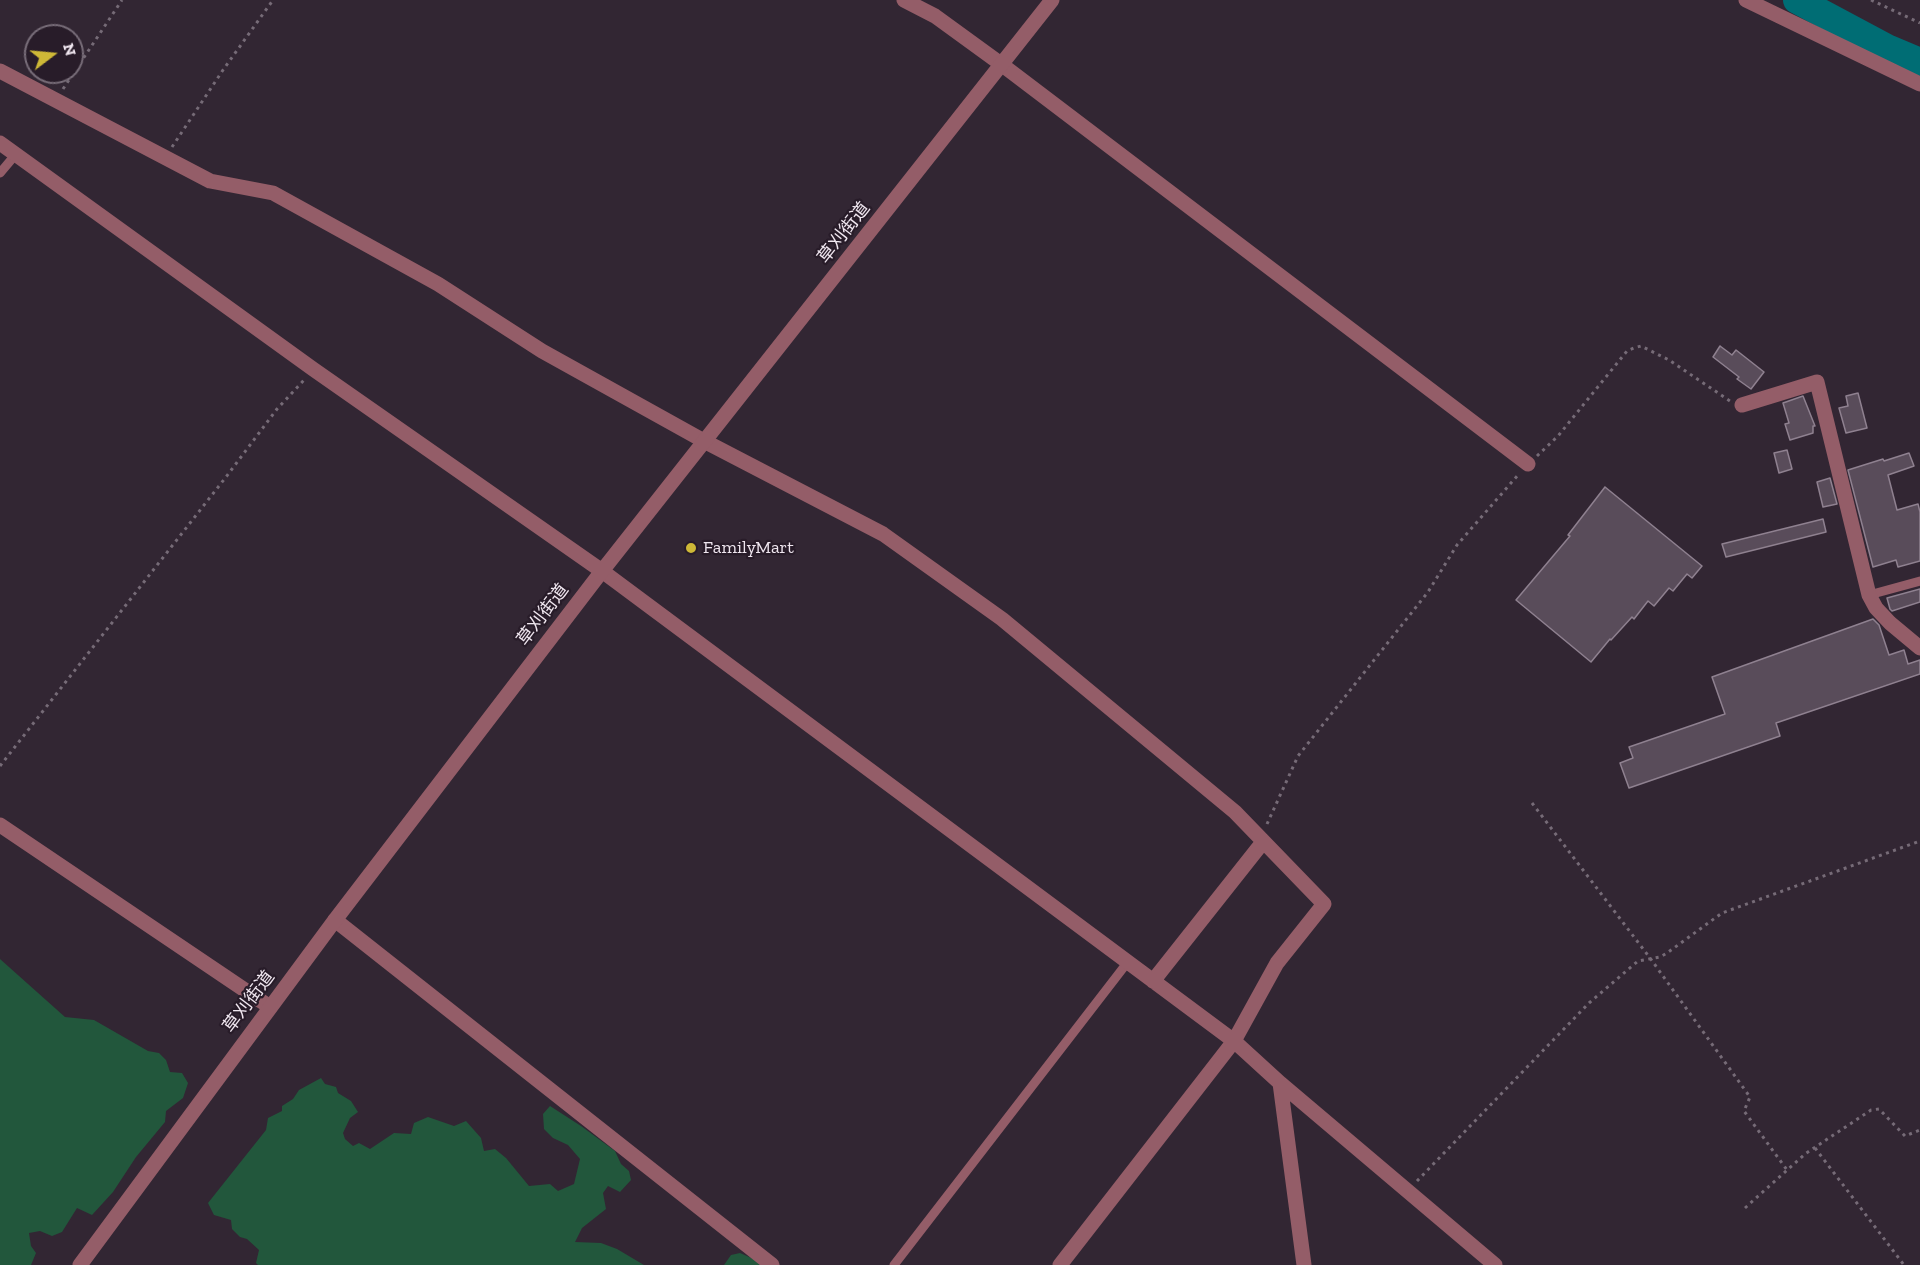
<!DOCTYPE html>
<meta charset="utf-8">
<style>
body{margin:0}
#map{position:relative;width:1920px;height:1265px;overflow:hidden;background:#322633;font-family:"Zilla Slab",serif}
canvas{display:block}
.north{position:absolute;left:24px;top:24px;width:60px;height:60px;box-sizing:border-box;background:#281c29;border:2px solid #786d79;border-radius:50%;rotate:74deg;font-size:16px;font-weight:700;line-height:24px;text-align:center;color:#f0e7f0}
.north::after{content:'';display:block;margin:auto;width:21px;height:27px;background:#ceb837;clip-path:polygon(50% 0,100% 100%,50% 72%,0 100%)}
</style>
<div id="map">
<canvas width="1920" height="1265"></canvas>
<div class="north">N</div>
</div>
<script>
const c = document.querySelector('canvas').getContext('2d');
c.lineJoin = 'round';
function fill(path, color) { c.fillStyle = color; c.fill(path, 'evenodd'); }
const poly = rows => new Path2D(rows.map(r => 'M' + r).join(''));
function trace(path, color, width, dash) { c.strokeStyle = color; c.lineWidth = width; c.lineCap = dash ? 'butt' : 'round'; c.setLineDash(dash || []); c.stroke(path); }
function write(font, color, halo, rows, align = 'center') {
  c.font = font + ' "Zilla Slab","Noto Sans JP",serif'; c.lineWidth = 4.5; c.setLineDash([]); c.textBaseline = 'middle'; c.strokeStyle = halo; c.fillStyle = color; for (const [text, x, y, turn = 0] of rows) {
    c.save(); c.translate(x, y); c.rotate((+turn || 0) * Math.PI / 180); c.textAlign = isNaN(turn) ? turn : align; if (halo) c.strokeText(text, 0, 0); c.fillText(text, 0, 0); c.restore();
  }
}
fill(poly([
 [0,959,65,1017,94,1020,148,1051,159,1053,166,1060,170,1072,182,1073,188,1083,183,1098,166,1111,165,1122,136,1157,113,1192,92,1215,77,1208,62,1232,52,1236,40,1231,29,1233,31,1246,36,1253,31,1265,0,1265],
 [321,1078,325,1084,336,1087,338,1093,351,1101,358,1112,350,1118,343,1133,345,1139,353,1146,359,1143,370,1149,394,1133,411,1134,414,1123,428,1117,454,1126,466,1121,481,1138,484,1151,495,1149,506,1158,529,1186,550,1184,558,1191,574,1184,580,1159,568,1145,553,1138,544,1129,543,1114,550,1106,581,1126,615,1151,621,1164,629,1171,631,1180,620,1192,608,1186,603,1193,606,1209,582,1228,575,1242,601,1243,617,1249,644,1265,258,1265,256,1263,259,1250,247,1239,240,1237,232,1229,231,1220,214,1215,208,1203,266,1130,268,1118,282,1111,282,1106,293,1099,299,1090],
 [740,1253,756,1260,762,1265,724,1265,731,1255]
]), '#22573c');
trace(poly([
 [1797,0,1889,49,1920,62]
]), '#006d74', 28);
const building = poly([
 [1720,346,1732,355,1736,350,1764,372,1751,389,1737,379,1739,377,1713,357,1720,346],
 [1858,393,1867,428,1846,433,1839,408,1848,406,1846,396,1858,393],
 [1803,396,1815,426,1813,426,1813,433,1790,440,1785,424,1789,423,1783,403,1803,396],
 [1787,450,1792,469,1779,473,1774,453,1787,450],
 [1909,453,1914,466,1888,475,1897,510,1918,504,1920,512,1920,561,1898,567,1896,560,1873,567,1848,470,1883,459,1884,461,1909,453],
 [1830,478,1837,504,1823,507,1817,482,1830,478],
 [1605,487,1702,566,1692,578,1687,574,1673,591,1669,588,1654,606,1648,601,1634,619,1632,617,1611,640,1610,639,1591,662,1516,600,1570,536,1568,535,1605,487],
 [1823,519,1826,532,1726,557,1722,544,1823,519],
 [1920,589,1920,602,1892,611,1890,609,1887,598,1920,589],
 [1873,619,1879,625,1889,655,1904,650,1908,664,1920,660,1920,674,1776,723,1780,736,1629,788,1620,763,1633,758,1629,747,1725,714,1712,677,1873,619]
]);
fill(building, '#594c5a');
trace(building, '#8f8190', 1.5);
trace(poly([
 [1871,0,1920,23],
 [63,89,122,0],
 [172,147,223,70,273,0],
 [1537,456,1558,436,1627,351,1634,348,1641,346,1669,360,1730,401],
 [0,766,226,477,277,409,304,380],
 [1532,803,1650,958,1750,1097,1744,1111,1787,1170],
 [1267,824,1298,756,1428,592,1457,545,1518,475],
 [1815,1148,1904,1265],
 [1417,1181,1589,1003,1638,961,1660,957,1667,953,1722,913,1920,841],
 [1745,1208,1805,1154,1871,1110,1879,1109,1905,1136,1920,1130]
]), '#766b77', 3, [3, 4.5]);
trace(poly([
 [0,173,16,154],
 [1869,595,1920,581],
 [894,1265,1127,963]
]), '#945d68', 9);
trace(poly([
 [904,0,935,16,1001,64,1528,464],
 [1746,0,1920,84],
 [0,71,210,181,273,193,438,284,542,351,704,441,883,534,1002,619,1235,812,1324,904,1277,963,1234,1041,1060,1265],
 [1742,405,1817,382,1869,595,1876,608,1890,623,1920,648],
 [602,571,1234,1041,1280,1083,1304,1265],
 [0,825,270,1007],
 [335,920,772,1265],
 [1153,981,1263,842],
 [1280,1083,1495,1265]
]), '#945d68', 15);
trace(poly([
 [0,143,313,369,602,571],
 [80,1265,335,920,602,571,1052,0]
]), '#945d68', 15);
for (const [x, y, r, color] of [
 [691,548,6,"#ceb837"]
]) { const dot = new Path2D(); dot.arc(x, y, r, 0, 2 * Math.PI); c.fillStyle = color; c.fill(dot); trace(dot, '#281c29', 2); }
write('18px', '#f0e7f0', '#281c29', [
 ["草刈街道",844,233,-52],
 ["草刈街道",543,615,-53],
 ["草刈街道",249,1002,-53]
]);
write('18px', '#f0e7f0', '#281c29', [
 ["FamilyMart",703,548]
], 'left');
</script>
